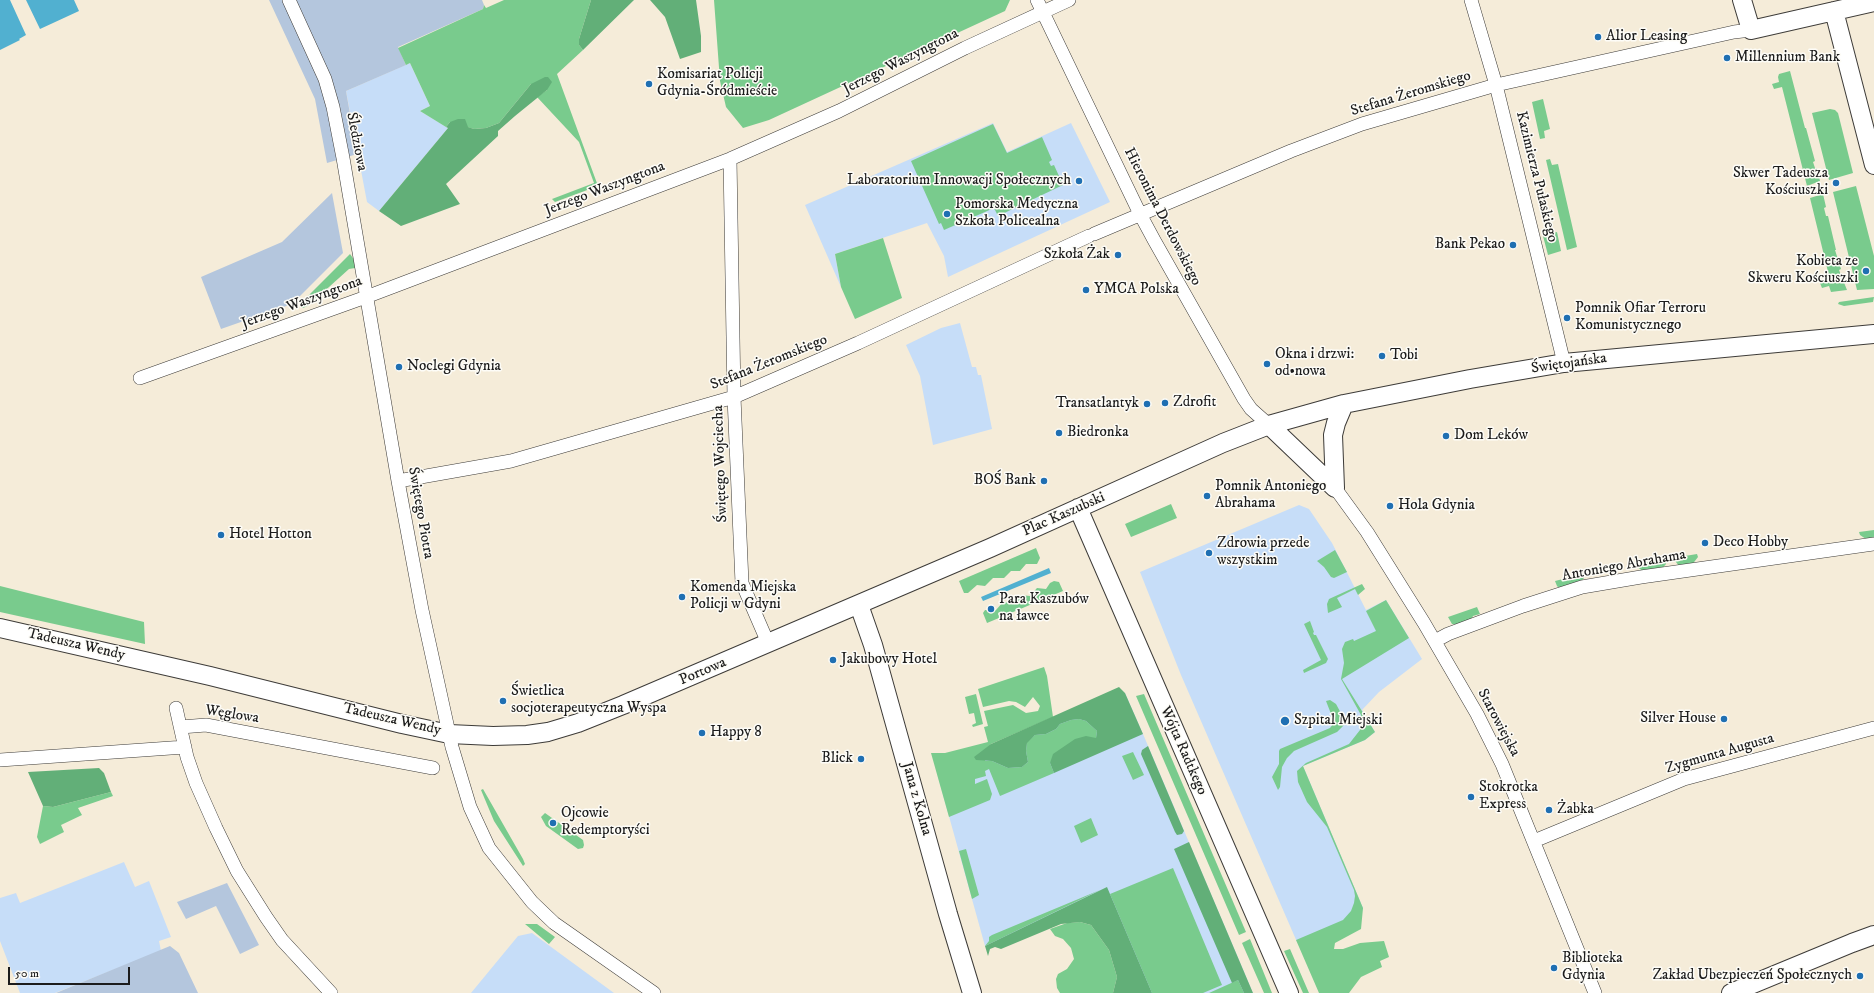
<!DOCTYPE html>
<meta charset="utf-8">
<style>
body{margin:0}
#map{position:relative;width:1874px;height:993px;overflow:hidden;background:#f5ecd9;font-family:"IM FELL DW Pica",serif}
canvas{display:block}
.scale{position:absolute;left:8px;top:967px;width:122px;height:18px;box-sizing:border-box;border:2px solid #1c1c1c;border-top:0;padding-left:5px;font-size:12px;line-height:14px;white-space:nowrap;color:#1c1c1c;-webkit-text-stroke:3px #fdfcf7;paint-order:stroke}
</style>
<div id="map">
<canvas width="1874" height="993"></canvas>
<div class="scale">50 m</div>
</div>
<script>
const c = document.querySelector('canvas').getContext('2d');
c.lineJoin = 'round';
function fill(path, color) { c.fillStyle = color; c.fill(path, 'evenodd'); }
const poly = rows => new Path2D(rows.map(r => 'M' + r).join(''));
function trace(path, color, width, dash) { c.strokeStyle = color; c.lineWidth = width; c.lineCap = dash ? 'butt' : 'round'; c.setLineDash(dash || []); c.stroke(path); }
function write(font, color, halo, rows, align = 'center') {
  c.font = font + ' "IM FELL DW Pica",serif'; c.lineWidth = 3; c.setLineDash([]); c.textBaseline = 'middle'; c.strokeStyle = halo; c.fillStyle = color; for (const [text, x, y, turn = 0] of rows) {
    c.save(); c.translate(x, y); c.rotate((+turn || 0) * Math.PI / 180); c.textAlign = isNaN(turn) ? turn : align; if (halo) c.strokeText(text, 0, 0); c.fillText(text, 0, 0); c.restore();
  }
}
fill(poly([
 [410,63,430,106,420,111,448,128,379,211,367,202,346,91],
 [993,123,1007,152,1071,123,1110,202,948,277,944,256,927,223,835,254,841,287,805,205],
 [960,323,972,367,976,367,978,375,981,375,992,429,933,445,920,376,906,345,941,328],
 [1299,505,1309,509,1332,543,1366,610,1386,600,1422,659,1379,692,1362,710,1375,732,1365,740,1303,766,1363,908,1361,915,1297,942,1181,675,1140,572],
 [1125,693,1143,734,1253,993,1141,993,1098,897,985,946,937,773,993,747],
 [124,862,135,887,149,881,171,937,159,941,161,951,55,993,20,993,0,941,0,898,16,893,20,903],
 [532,933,614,993,471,993,518,936]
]), '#c6ddf8');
fill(poly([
 [269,0,482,0,484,5,483,9,398,47,406,65,346,91,357,154,327,163,315,99],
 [332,193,343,253,292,304,221,329,201,277,282,242],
 [227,883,259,945,240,954,216,906,186,919,177,902],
 [170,946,179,953,198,993,56,993]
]), '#b4c6dd');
fill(poly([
 [504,0,591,0,579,39,579,45,583,50,557,74,598,186,555,202,552,199,594,183,579,142,537,97,547,90,531,84,499,123,486,128,474,129,450,122,446,127,420,111,430,106,410,63,406,65,398,48,483,9,484,5,486,8],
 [714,0,1010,0,1005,11,769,120,743,128,726,107,720,81],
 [1790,71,1805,128,1806,128,1815,161,1813,162,1815,168,1817,168,1820,181,1807,186,1782,87,1774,89,1772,84,1779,82,1778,77,1779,74],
 [1543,99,1550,129,1544,131,1545,138,1540,139,1532,102],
 [1830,109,1835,110,1838,113,1853,173,1829,180,1812,113],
 [993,124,1007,153,1042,137,1052,160,1049,162,1051,166,1054,165,1063,185,998,216,994,208,944,230,941,223,939,224,911,161],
 [1550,159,1552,165,1558,164,1577,247,1567,250,1546,160],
 [1856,186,1874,256,1874,289,1857,290,1833,192],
 [1823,194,1826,207,1824,208,1826,216,1828,216,1836,250,1835,250,1841,269,1839,270,1847,290,1831,292,1829,286,1822,288,1820,283,1830,280,1810,198],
 [1557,232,1561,251,1548,255,1543,236],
 [883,238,902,298,855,319,841,287,835,254],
 [350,254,355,261,355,268,349,269,309,305,303,308,299,305],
 [1874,297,1873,302,1844,306,1838,304,1839,302],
 [1171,504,1177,518,1131,537,1125,524],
 [1874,530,1874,540,1869,541,1860,535,1859,532],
 [1036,548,1040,558,1037,564,1026,564,1020,571,1011,571,1004,578,993,578,985,586,977,585,968,593,964,593,959,581],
 [1335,550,1347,572,1334,578,1331,577,1324,567,1317,561],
 [1697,554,1698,557,1691,566,1679,566,1673,558],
 [1666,559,1666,564,1660,571,1646,573,1637,567,1636,564],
 [1583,574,1584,578,1577,586,1560,589,1557,586,1555,581],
 [1054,581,1059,582,1063,591,987,623,983,613,985,610,996,610,1003,602,1012,603,1020,595,1030,596,1037,588,1046,589,1050,583],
 [1362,584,1365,589,1358,595,1355,589,1337,598,1342,607,1328,613,1327,604,1329,599],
 [0,586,144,622,145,644,0,612],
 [1386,600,1409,638,1342,679,1375,732,1365,740,1303,766,1363,908,1361,929,1335,943,1334,949,1343,949,1360,943,1384,941,1389,957,1380,961,1382,967,1361,977,1349,993,1319,993,1296,940,1343,920,1351,911,1354,903,1355,896,1354,890,1327,827,1307,802,1298,782,1297,771,1306,763,1349,744,1360,730,1361,715,1341,679,1344,663,1342,649,1345,642,1353,639,1354,641,1376,631,1366,611],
 [1477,607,1480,614,1473,616,1468,625,1452,624,1448,617],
 [1310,621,1314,632,1313,633,1314,635,1316,635,1328,659,1326,663,1304,673,1303,670,1321,660,1304,624],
 [1044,667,1047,676,1053,717,991,744,985,761,992,761,1008,768,1022,767,1028,762,1026,751,1027,742,1035,735,1046,734,1056,729,1060,724,1071,720,1079,719,1086,721,1097,731,1096,738,1050,763,1054,773,1000,796,989,769,985,771,986,776,975,779,975,784,987,779,992,794,990,800,949,817,931,753,945,753,988,742,984,727,988,726,984,711,1013,705,1026,713,1038,711,1040,706,1033,697,1025,707,1016,702,1009,701,983,707,978,689],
 [976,694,983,724,973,727,972,725,976,723,974,713,969,714,965,697],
 [1144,694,1246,932,1239,935,1136,696],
 [1330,700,1336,704,1343,717,1345,722,1343,726,1337,732,1294,751,1287,758,1282,767,1280,787,1278,790,1272,777,1279,764,1279,751,1280,749,1330,728,1333,724,1333,719,1326,701],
 [1133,752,1144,775,1133,780,1122,756],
 [483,789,523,859,525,864,523,866,494,821,481,790],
 [111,792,113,796,78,808,82,815,61,825,64,832,40,844,37,837,43,806,53,807],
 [545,813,583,840,584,845,583,848,578,849,546,826,541,817],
 [1091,818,1098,835,1081,843,1074,826],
 [966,849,979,895,972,899,959,851],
 [1173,868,1222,985,1203,993,1152,993,1110,894],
 [1100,890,985,946,989,941,989,937,992,935],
 [1080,922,1091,925,1109,950,1117,977,1113,993,1060,993,1057,988,1056,979,1058,974,1067,969,1074,959,1071,948,1063,939,1055,936,1050,929,1067,923],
 [525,924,537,924,555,937,549,944],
 [1250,939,1272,993,1264,993,1242,943],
 [1290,949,1309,993,1303,993,1284,951],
 [1238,980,1244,993,1209,993]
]), '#79cb8d');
fill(poly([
 [591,0,634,0,583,50,579,45,579,39],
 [650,0,696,0,701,36,701,52,680,59,665,17],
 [545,77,548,77,552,82,547,90,515,116,498,131,498,136,446,184,460,204,401,226,379,211,448,128,446,127,450,122,458,119,465,119,468,127,474,129,486,128,499,123,531,84],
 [1119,687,1125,693,1143,734,1054,773,1050,763,1053,754,1075,739,1086,736,1096,738,1097,731,1086,721,1079,719,1071,720,1060,724,1056,729,1046,734,1035,735,1027,743,1026,751,1028,762,1022,767,1008,768,992,761,976,760,974,757,991,744],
 [1148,746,1184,831,1182,834,1177,835,1175,832,1141,754,1142,750],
 [99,768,104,773,111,792,53,807,43,806,28,772],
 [1189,842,1253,993,1244,993,1238,980,1232,983,1174,849],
 [1107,887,1152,993,1113,993,1117,977,1109,950,1091,925,1080,922,1061,924,1001,949,995,947,990,949,988,956,985,946]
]), '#62af78');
fill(poly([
 [0,0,10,0,26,35,19,39,20,40,0,50],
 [26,0,74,0,79,11,40,29],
 [1049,568,1051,573,983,601,981,597]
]), '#51b0d0');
const street = poly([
 [289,0,325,79,333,107,343,158,398,481,422,610,452,747,470,807,489,848,532,902,554,923,654,993],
 [1037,0,1140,214,1154,240,1244,399,1251,409,1269,425],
 [1471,0,1496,85,1564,363],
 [730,159,734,397,742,583,768,643],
 [1094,234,1291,151,1362,124,1496,85,1734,32,1751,30],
 [140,378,366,297,730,159,839,111,965,48,1069,0],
 [398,481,511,461,734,397,858,343,1089,236],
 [1335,488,1367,532,1424,623,1477,714,1502,764,1595,993],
 [1435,641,1448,634,1523,606,1582,587,1641,577,1874,544],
 [176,708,187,757,196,783,216,828,237,871,266,917,282,940,331,993],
 [181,727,206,725,433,768],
 [0,760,185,747],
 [1534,841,1684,779,1874,728]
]);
const secondary = poly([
 [1742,0,1751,30,1874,2],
 [1834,11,1874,165],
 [1269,425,1335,488],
 [1335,488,1333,435,1336,423,1344,404],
 [1078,508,1289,993],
 [859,605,873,645,948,914,972,993],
 [0,628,210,676,402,724,449,734,493,736,527,735,548,732,578,723,623,705,990,548,1223,443,1269,425,1344,404,1470,379,1564,363,1874,334],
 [1731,993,1852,943,1874,935]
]);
trace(street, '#3d3b38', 14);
trace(secondary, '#3d3b38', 20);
trace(street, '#fff', 13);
trace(secondary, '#fff', 18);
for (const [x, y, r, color] of [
 [1598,37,4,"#1f6fb2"],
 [1727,58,4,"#1f6fb2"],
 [649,84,4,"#1f6fb2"],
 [1079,181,4,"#1f6fb2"],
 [1836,183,4,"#1f6fb2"],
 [947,214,4,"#1f6fb2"],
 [1513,245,4,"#1f6fb2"],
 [1118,255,4,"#1f6fb2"],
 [1866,271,4,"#1f6fb2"],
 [1086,290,4,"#1f6fb2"],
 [1567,318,4,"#1f6fb2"],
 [1382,356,4,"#1f6fb2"],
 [1267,364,4,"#1f6fb2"],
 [399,367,4,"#1f6fb2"],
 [1165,403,4,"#1f6fb2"],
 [1147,404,4,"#1f6fb2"],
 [1059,433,4,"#1f6fb2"],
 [1446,436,4,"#1f6fb2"],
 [1044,481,4,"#1f6fb2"],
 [1207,496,4,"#1f6fb2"],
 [1390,506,4,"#1f6fb2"],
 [221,535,4,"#1f6fb2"],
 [1705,543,4,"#1f6fb2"],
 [1209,553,4,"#1f6fb2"],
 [682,597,4,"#1f6fb2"],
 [991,609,4,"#1f6fb2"],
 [833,660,4,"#1f6fb2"],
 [503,701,4,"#1f6fb2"],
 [1724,719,4,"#1f6fb2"],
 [1285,721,5,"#1f6fb2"],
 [702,733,4,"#1f6fb2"],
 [861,759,4,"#1f6fb2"],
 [1471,797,4,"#1f6fb2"],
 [1549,810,4,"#1f6fb2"],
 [553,823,4,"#1f6fb2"],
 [1554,968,4,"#1f6fb2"],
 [1860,976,4,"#1f6fb2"]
]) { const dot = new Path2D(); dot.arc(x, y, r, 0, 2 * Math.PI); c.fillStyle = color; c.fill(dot); trace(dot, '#fdfcf7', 1.5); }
write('15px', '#1c1c1c', '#fdfcf7', [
 ["Alior Leasing",1606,37],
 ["Millennium Bank",1735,58],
 ["Komisariat Policji",657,75],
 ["Gdynia-Śródmieście",657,92],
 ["Skwer Tadeusza",1828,174,"right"],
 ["Kościuszki",1828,191,"right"],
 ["Laboratorium Innowacji Społecznych",1071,181,"right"],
 ["Pomorska Medyczna",955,205],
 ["Szkoła Policealna",955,222],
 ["Bank Pekao",1505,245,"right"],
 ["Szkoła Żak",1110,255,"right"],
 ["Kobieta ze",1858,262,"right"],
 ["Skweru Kościuszki",1858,279,"right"],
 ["YMCA Polska",1094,290],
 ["Pomnik Ofiar Terroru",1575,309],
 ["Komunistycznego",1575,326],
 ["Okna i drzwi:",1275,355],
 ["od•nowa",1275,372],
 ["Tobi",1390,356],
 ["Noclegi Gdynia",407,367],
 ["Zdrofit",1173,403],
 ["Transatlantyk",1139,404,"right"],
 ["Biedronka",1067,433],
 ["Dom Leków",1454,436],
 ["BOŚ Bank",1036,481,"right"],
 ["Pomnik Antoniego",1215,487],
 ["Abrahama",1215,504],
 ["Hola Gdynia",1398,506],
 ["Hotel Hotton",229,535],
 ["Deco Hobby",1713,543],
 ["Zdrowia przede",1217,544],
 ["wszystkim",1217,561],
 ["Komenda Miejska",690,588],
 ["Policji w Gdyni",690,605],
 ["Para Kaszubów",999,600],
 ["na ławce",999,617],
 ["Jakubowy Hotel",841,660],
 ["Świetlica",511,692],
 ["socjoterapeutyczna Wyspa",511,709],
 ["Silver House",1716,719,"right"],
 ["Szpital Miejski",1294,721],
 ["Happy 8",710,733],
 ["Blick",853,759,"right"],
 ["Stokrotka",1479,788],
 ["Express",1479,805],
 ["Żabka",1557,810],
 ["Ojcowie",561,814],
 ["Redemptoryści",561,831],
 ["Biblioteka",1562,959],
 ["Gdynia",1562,976],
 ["Zakład Ubezpieczeń Społecznych",1852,976,"right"]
], 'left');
write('15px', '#1c1c1c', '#fdfcf7', [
 ["Jerzego Waszyngtona",901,62,-27],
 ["Stefana Żeromskiego",1411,94,-17],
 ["Śledziowa",356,142,79],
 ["Kazimierza Pułaskiego",1536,177,76],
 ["Jerzego Waszyngtona",605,189,-21],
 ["Hieronima Derdowskiego",1162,217,63],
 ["Jerzego Waszyngtona",302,303,-20],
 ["Stefana Żeromskiego",769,363,-22],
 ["Świętojańska",1569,364,-8],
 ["Świętego Wojciecha",721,464,-92],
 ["Świętego Piotra",420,513,80],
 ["Plac Kaszubski",1064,515,-24],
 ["Antoniego Abrahama",1624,566,-10],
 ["Tadeusza Wendy",76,645,13],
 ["Portowa",703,672,-23],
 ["Węglowa",232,715,9],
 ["Tadeusza Wendy",392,720,13],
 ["Starowiejska",1498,723,62],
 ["Wójta Radtkego",1183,751,66],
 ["Zygmunta Augusta",1720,754,-16],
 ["Jana z Kolna",916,799,74]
]);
</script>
